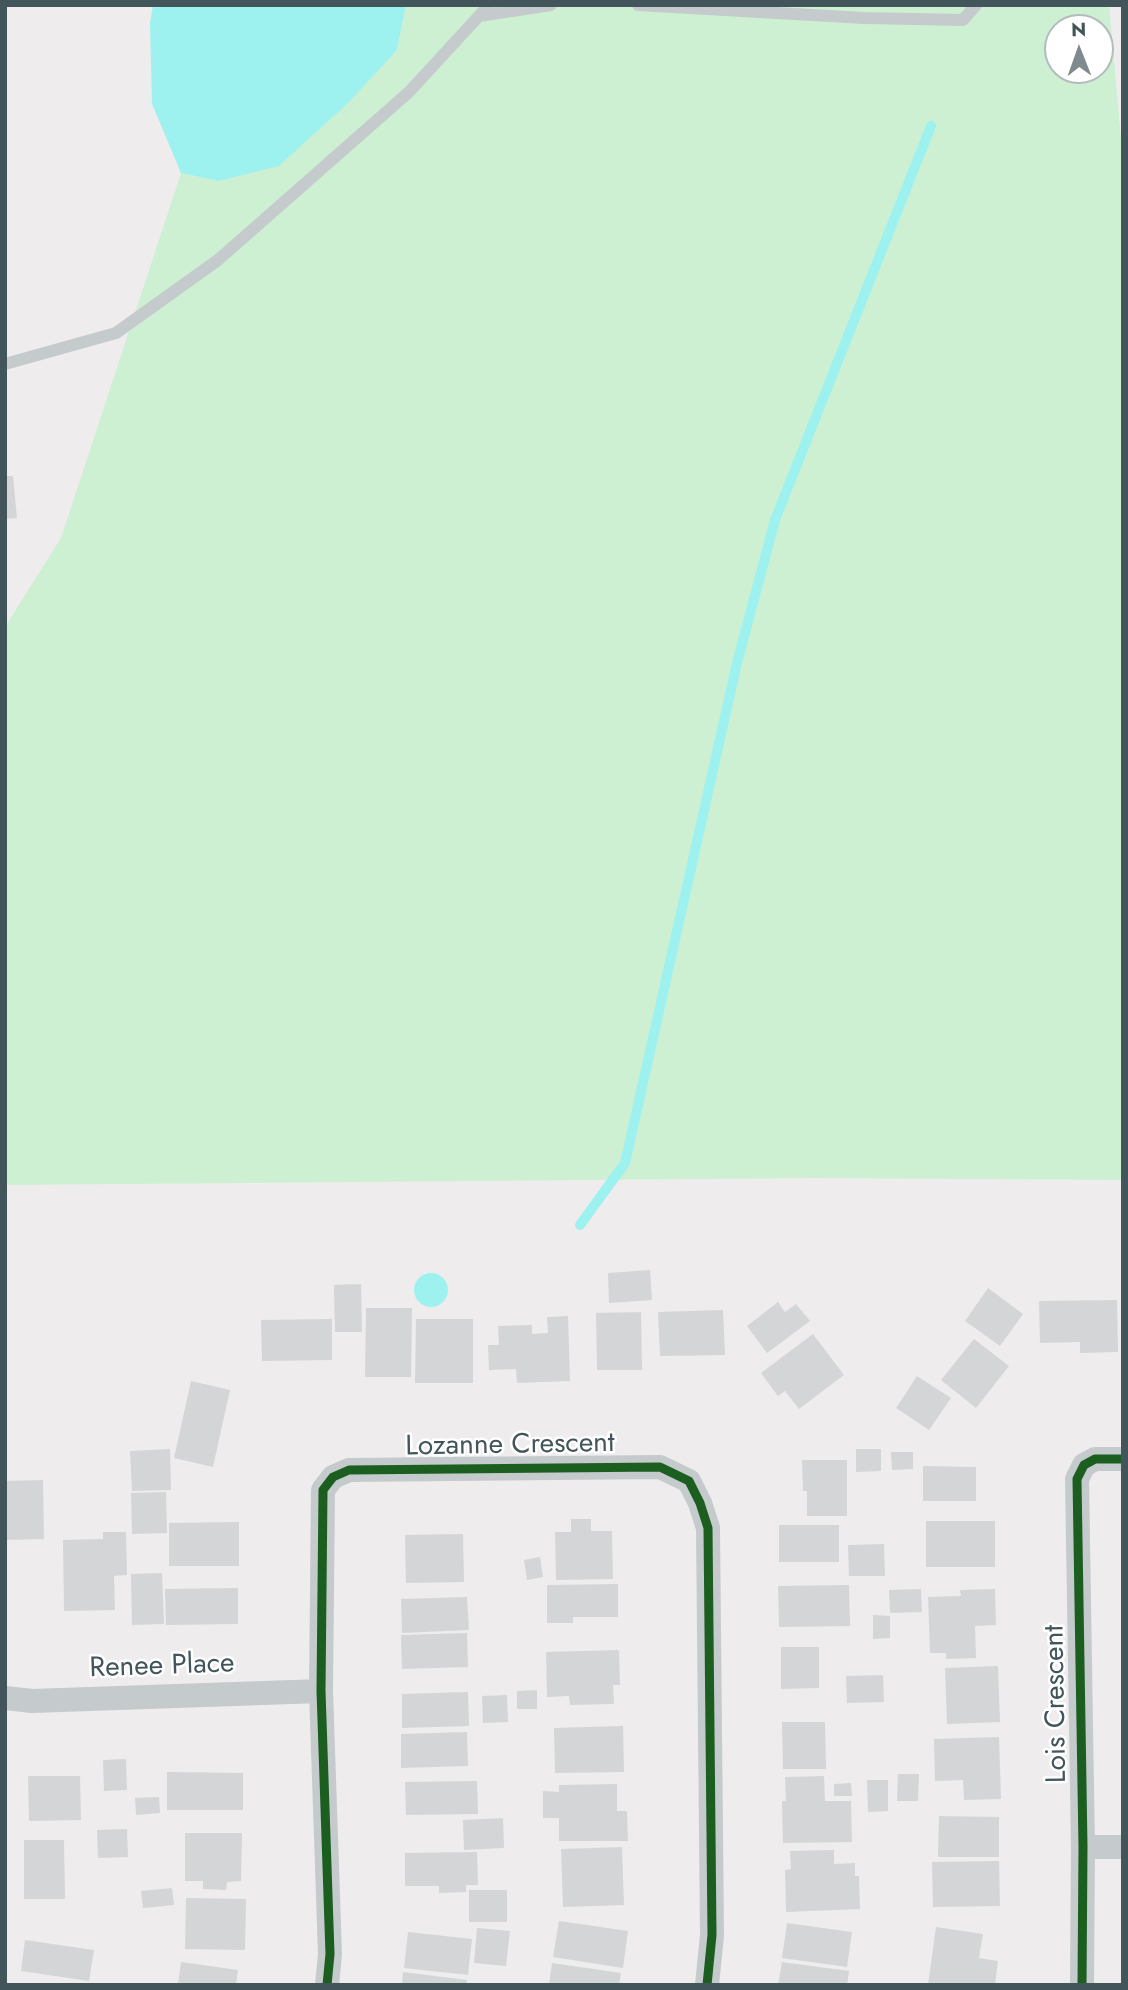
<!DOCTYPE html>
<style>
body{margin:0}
#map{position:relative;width:1128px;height:1990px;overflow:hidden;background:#eeeced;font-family:Jost,sans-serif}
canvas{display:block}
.frame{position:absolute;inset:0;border:7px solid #42555b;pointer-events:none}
.north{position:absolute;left:1044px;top:14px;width:70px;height:70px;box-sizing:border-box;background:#fff;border:2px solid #b3bbbd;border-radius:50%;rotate:359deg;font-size:19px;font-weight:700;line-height:28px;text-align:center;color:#42555b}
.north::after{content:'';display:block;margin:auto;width:24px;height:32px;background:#7e8a8e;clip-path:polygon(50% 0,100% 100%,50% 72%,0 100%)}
</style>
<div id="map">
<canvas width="1128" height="1990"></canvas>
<div class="frame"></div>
<div class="north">N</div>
</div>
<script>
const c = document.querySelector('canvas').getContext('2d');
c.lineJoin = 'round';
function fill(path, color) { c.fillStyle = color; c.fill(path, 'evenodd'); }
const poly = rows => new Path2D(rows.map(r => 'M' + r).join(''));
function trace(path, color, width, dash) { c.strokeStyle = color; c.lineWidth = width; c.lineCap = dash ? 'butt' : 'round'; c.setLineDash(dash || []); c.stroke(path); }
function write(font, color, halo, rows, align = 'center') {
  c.font = font + ' Jost,sans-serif'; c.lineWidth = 5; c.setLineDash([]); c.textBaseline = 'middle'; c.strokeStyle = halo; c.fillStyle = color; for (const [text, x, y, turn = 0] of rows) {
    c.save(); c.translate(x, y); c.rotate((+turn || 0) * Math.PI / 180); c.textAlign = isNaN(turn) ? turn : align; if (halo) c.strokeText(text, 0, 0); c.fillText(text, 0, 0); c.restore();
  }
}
fill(poly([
 [406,5,1109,5,1123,161,1123,1180,818,1178,5,1185,5,627,61,538,181,173,218,181,397,51],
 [1058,28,1100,28,1100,70,1058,70]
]), '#cdf0d2');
fill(poly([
 [153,5,406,5,397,50,348,103,279,166,218,181,181,173,152,104,150,23],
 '414 1290a17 17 0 1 1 34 0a17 17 0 1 1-34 0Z'
]), '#9df2f0');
trace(poly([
 [580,1225,625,1163,737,663,775,520,931,126]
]), '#9df2f0', 10);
fill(poly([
 [5,476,13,476,17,518,5,519],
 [650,1270,652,1300,609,1303,608,1273],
 [361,1284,362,1332,335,1332,334,1285],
 [988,1288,1023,1314,1000,1346,965,1321],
 [1117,1300,1118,1352,1080,1353,1080,1342,1040,1343,1039,1301],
 [778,1302,785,1312,796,1304,810,1321,767,1353,747,1326],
 [366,1308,412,1308,411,1377,365,1377],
 [723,1310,725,1355,660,1356,658,1312],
 [641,1312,642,1370,597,1370,596,1313],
 [568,1316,570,1381,517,1383,516,1369,489,1370,488,1345,499,1345,498,1326,532,1325,532,1334,548,1333,547,1317],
 [332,1319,332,1360,262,1361,261,1320],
 [416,1319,473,1319,473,1383,415,1383],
 [813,1334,844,1375,799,1409,785,1391,778,1396,761,1373],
 [974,1339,1009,1366,976,1408,941,1380],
 [917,1376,951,1398,929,1430,896,1408],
 [191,1381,230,1390,213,1467,174,1458],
 [170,1449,171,1490,132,1491,130,1451],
 [856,1449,881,1449,881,1471,856,1472],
 [891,1452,913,1452,913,1469,892,1470],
 [802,1460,847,1460,847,1516,807,1516,807,1491,803,1491],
 [923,1466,976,1467,976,1501,923,1501],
 [43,1480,44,1539,5,1540,5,1481],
 [166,1492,167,1533,132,1534,131,1493],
 [571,1519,591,1519,591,1531,612,1531,613,1579,556,1580,555,1532,571,1532],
 [926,1521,995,1521,995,1567,926,1567],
 [239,1522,239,1566,169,1566,169,1523],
 [779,1525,839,1525,839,1562,779,1562],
 [103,1532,126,1532,127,1575,114,1576,115,1610,64,1611,63,1540,103,1539],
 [463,1534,464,1582,406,1583,405,1535],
 [884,1544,885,1576,849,1576,848,1545],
 [540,1557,543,1577,527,1580,524,1560],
 [162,1573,164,1624,132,1625,131,1574],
 [618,1584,618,1617,573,1617,573,1623,547,1623,547,1585],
 [849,1585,850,1626,779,1627,778,1586],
 [238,1588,238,1624,166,1625,165,1589],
 [921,1589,922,1612,890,1613,889,1590],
 [995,1589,996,1625,975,1626,976,1658,946,1659,946,1653,930,1653,928,1597,961,1596,960,1590],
 [467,1597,469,1630,402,1633,401,1599],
 [873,1615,890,1616,890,1638,873,1639],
 [467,1633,468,1667,402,1669,401,1635],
 [781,1647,819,1647,819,1688,781,1689],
 [619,1650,620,1685,613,1685,614,1704,570,1705,569,1696,547,1697,546,1652],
 [998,1666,1000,1722,947,1724,945,1668],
 [883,1675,884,1702,847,1703,846,1676],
 [537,1690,537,1709,517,1709,517,1691],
 [468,1692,469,1726,402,1728,402,1694],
 [507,1695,508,1722,483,1723,482,1696],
 [782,1722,825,1722,826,1769,783,1769],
 [623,1726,624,1772,555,1773,554,1728],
 [467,1732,468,1766,401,1768,401,1734],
 [999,1737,1001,1799,964,1800,963,1780,935,1781,934,1739],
 [126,1759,127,1790,104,1791,103,1760],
 [167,1772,243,1773,243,1810,167,1810],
 [898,1774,919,1774,918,1801,897,1801],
 [28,1776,80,1776,81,1820,29,1821],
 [824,1776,825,1801,851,1801,852,1842,783,1843,782,1801,786,1801,785,1777],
 [867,1780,888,1780,888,1811,868,1812],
 [477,1781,478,1814,406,1815,405,1782],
 [851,1783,852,1796,834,1796,834,1784],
 [617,1784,617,1811,627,1811,628,1841,559,1841,559,1818,543,1818,543,1791,559,1792,559,1785],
 [159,1797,160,1813,136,1815,135,1798],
 [939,1816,999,1817,999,1857,938,1857],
 [503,1818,504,1848,464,1850,463,1820],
 [127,1829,128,1857,98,1858,97,1830],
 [185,1833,242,1833,241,1881,227,1882,226,1890,203,1889,203,1881,185,1881],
 [24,1840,64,1840,65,1899,24,1899],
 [622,1847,624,1905,563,1907,561,1849],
 [834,1850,834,1864,855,1863,855,1876,859,1876,860,1909,786,1912,785,1870,791,1869,790,1851],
 [477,1852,478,1885,466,1885,466,1892,439,1893,439,1886,405,1886,405,1853],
 [999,1861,1000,1906,933,1907,932,1862],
 [172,1888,174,1905,143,1908,141,1891],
 [469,1890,507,1890,507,1922,469,1922],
 [186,1898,246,1899,245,1950,185,1949],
 [559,1921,628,1931,623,1968,553,1957],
 [787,1923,852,1932,847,1967,782,1958],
 [936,1927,983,1934,979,1958,998,1961,995,1985,928,1985],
 [477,1928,510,1931,506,1966,474,1963],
 [408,1932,472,1939,468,1975,404,1968],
 [25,1940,94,1950,89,1981,21,1971],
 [181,1962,238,1970,236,1985,178,1985],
 [782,1962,849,1971,847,1985,778,1985],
 [552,1963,621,1973,619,1985,549,1985],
 [403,1972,467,1980,466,1985,402,1985]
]), '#d4d5d7');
trace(poly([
 [638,5,864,18,963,20,976,5],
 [479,16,551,5],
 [5,364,116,333,218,260,409,92,489,5]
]), '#c5cacc', 12);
trace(poly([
 [5,1698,32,1701,321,1691],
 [1083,1847,1123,1847],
 [327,1985,330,1954,321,1691,323,1490,333,1477,349,1470,660,1467,689,1481,700,1503,708,1528,712,1935,707,1985],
 [1082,1985,1083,1847,1077,1479,1084,1465,1095,1459,1123,1459]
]), '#c5cacc', 24);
trace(poly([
 [327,1985,330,1954,321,1691,323,1490,333,1477,349,1470,660,1467,689,1481,700,1503,708,1528,712,1935,707,1985],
 [1082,1985,1083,1847,1077,1479,1084,1465,1095,1459,1123,1459]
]), '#1b5e20', 9);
write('28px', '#42555b', '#fff', [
 ["Lozanne Crescent",510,1446,-1],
 ["Renee Place",162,1667,-2],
 ["Lois Crescent",1057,1704,-91]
]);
</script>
